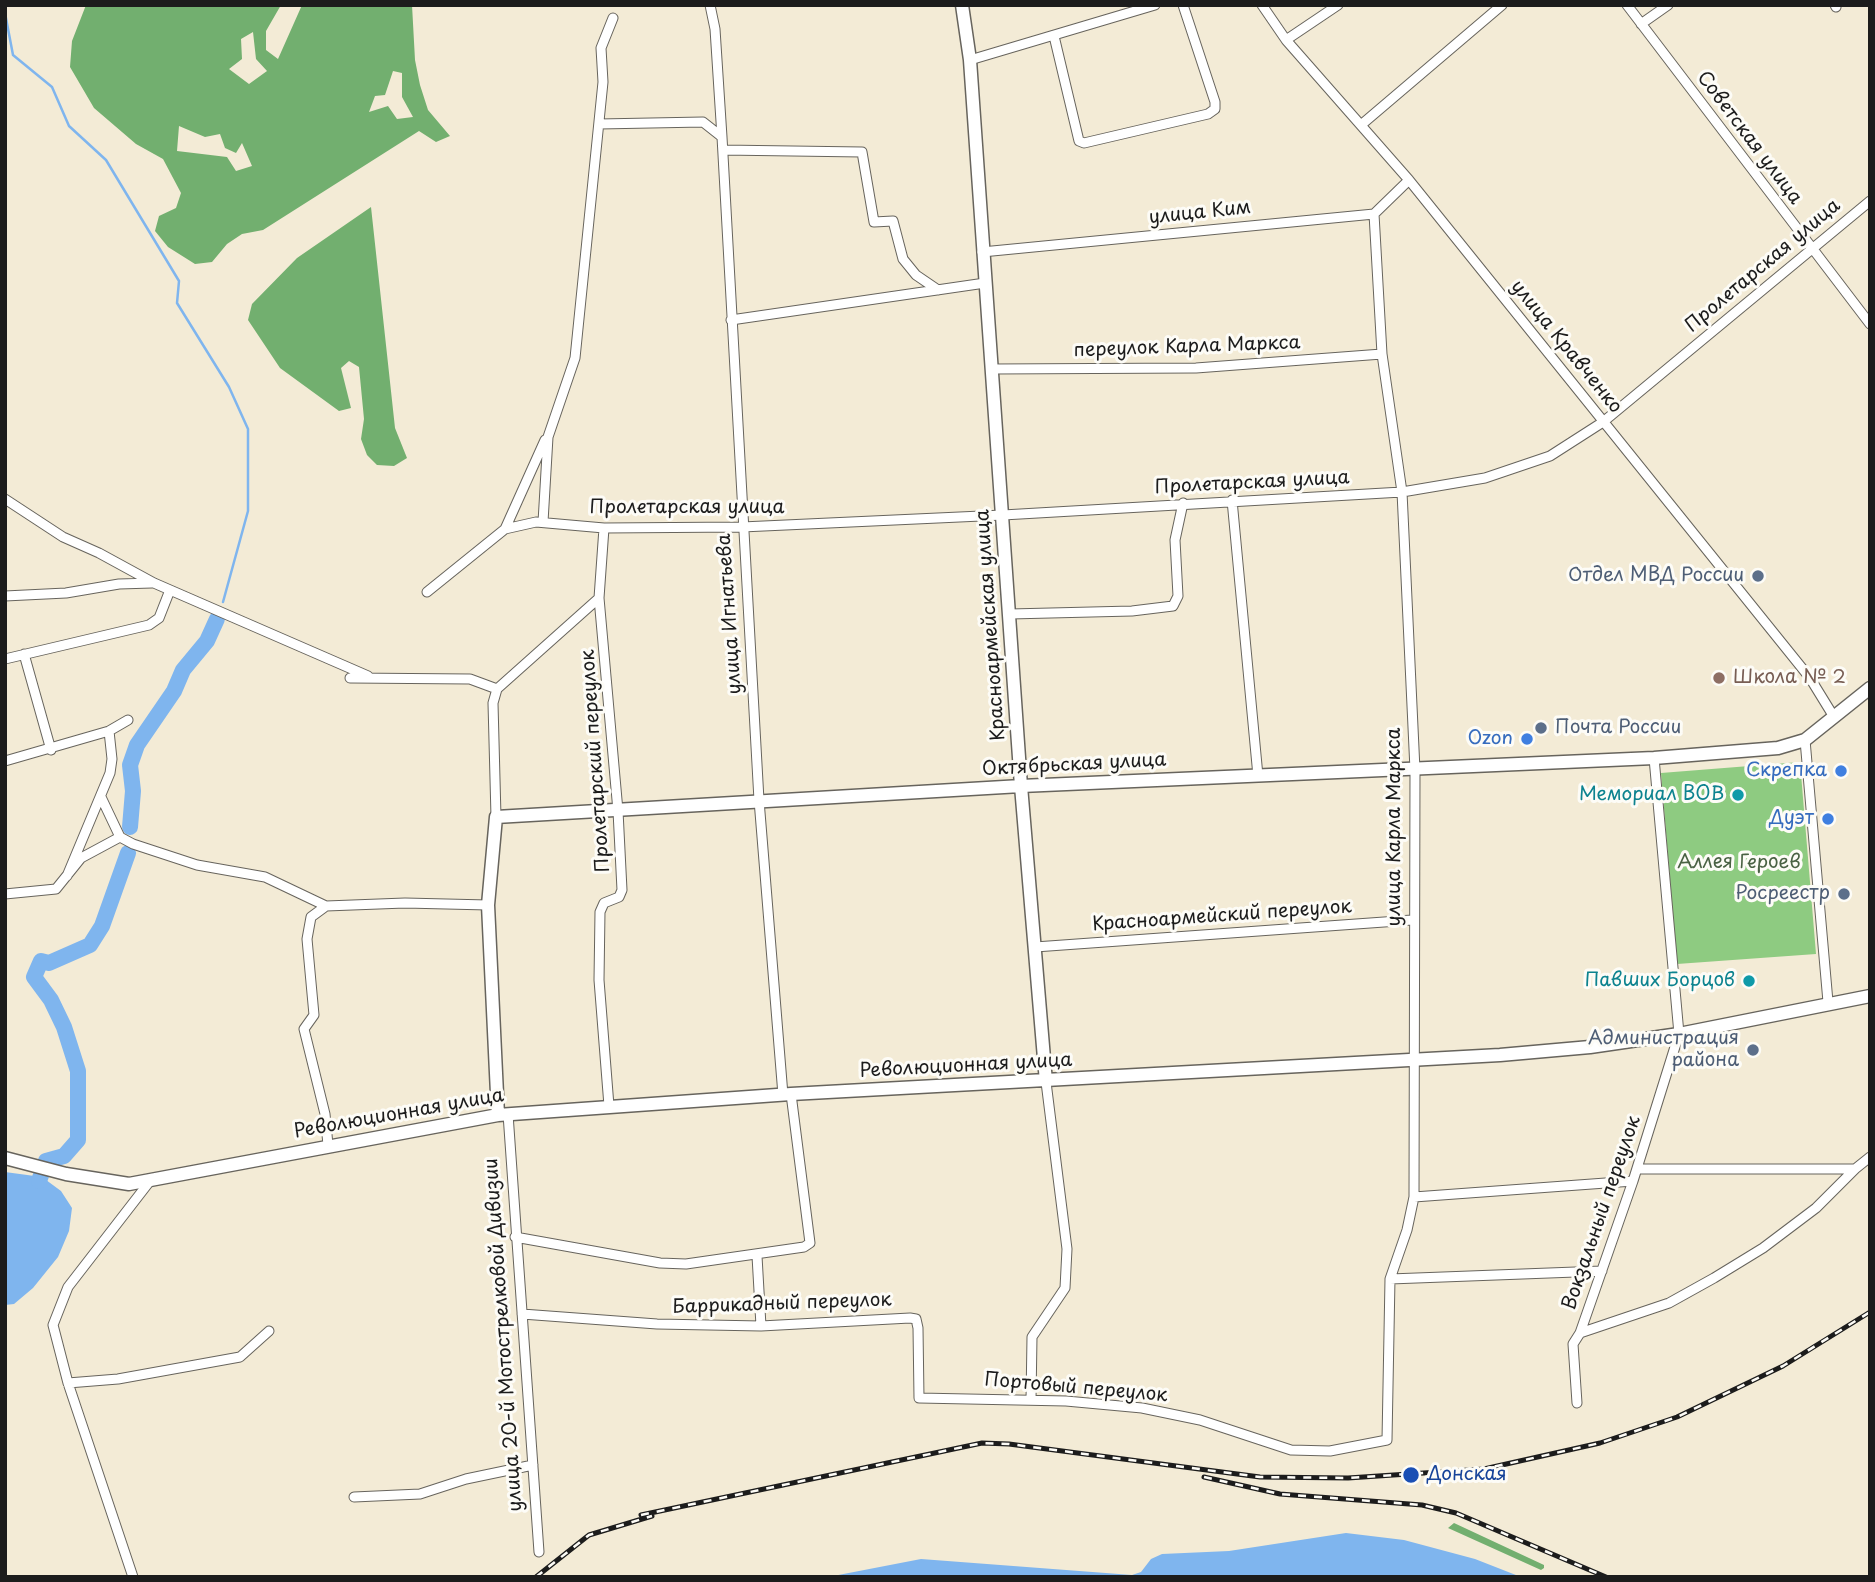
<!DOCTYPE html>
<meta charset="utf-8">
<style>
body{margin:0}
#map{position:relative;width:1875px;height:1582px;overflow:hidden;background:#f3ebd6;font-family:"Playpen Sans",sans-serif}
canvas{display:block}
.frame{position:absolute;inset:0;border:7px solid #1c1c1c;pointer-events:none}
</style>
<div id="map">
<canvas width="1875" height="1582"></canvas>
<div class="frame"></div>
</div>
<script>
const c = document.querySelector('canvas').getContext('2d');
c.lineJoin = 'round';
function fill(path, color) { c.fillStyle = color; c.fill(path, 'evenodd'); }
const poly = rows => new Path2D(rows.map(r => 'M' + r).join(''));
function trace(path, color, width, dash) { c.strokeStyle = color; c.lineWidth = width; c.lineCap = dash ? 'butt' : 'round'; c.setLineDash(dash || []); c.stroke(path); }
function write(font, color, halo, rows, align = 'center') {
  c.font = font + ' "Playpen Sans",sans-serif'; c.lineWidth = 6; c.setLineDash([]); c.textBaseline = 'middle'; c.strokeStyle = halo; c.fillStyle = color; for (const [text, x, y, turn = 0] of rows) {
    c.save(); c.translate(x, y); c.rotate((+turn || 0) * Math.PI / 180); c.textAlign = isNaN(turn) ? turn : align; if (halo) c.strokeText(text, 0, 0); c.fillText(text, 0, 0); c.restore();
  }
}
fill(poly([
 [1800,762,1816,954,1677,964,1661,773]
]), '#8ecb81');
fill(poly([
 [86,5,281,5,266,31,266,50,278,59,302,5,412,5,415,60,420,85,428,110,450,136,436,142,419,131,263,230,242,234,227,244,212,262,195,264,168,247,155,231,159,216,176,208,181,193,163,159,136,144,94,108,70,67,72,41],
 [253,32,256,59,267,71,249,84,229,69,242,59,241,39],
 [393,71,402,73,402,97,413,117,397,119,388,106,369,112,375,96,385,95],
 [179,126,205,137,220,134,225,148,236,153,242,143,252,166,236,171,227,157,177,151],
 [371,207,395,428,407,458,394,466,377,465,367,455,361,439,364,419,359,367,349,361,341,368,351,408,339,411,280,368,248,320,252,304,297,258],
 [1454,1523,1544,1565,1544,1568,1541,1570,1448,1528]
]), '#72af6f');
fill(poly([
 [5,1172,42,1177,61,1191,72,1208,69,1231,58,1257,33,1288,14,1304,5,1305],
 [1346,1533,1404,1540,1475,1559,1521,1577,828,1577,921,1559,1132,1575,1141,1572,1151,1559,1162,1554,1229,1551]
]), '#7fb5ee');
trace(poly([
 [5,13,13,55,52,87,69,126,106,160,179,281,177,303,229,387,248,429,248,511,223,602]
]), '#7fb5ee', 2.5);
trace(poly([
 [130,827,133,791,130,765,137,745,174,691,183,670,207,641,217,619],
 [39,1181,46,1161,64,1156,78,1140,78,1071,64,1027,51,1000,34,977,41,961,49,963,90,945,102,926,128,853]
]), '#7fb5ee', 16);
const street = poly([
 [710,5,715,29,722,137,759,800,783,1095],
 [1262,5,1286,40,1409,180,1810,678,1834,717],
 [1627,5,1870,324],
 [1835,5,1836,7],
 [1641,24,1668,5],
 [1054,36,1079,141,1084,143,1208,114,1215,109,1215,102,1183,5],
 [1286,40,1338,5],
 [970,60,1155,5],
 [599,124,703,122,722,137],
 [1361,125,1502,5],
 [723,150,862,152,874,222,893,221,903,259,916,275,938,290],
 [982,252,1374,214,1409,180],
 [731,320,985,283],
 [993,369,1196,368,1382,354],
 [5,499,63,537,99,553,154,583,368,676],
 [1232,500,1258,776],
 [543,522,548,437,575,358,603,82,601,48,613,18],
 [604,528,599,598,618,811,622,890,619,897,604,903,600,912,599,980,609,1106],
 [505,529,536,522,604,528,742,527,1003,515,1402,492,1485,478,1550,456,1603,422,1870,201],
 [427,592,505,529,545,440],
 [5,596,66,593,119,584,152,583],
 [1010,614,1132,611,1173,606,1178,596,1175,540,1183,503],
 [24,654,51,750],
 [5,659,149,625,159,618,170,590],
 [350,678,470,679,497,689],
 [1805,740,1828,1002],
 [5,761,109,731,128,720],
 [101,797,120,837,133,844,197,865,265,877,326,906],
 [496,817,493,703,497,689,599,598],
 [67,876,110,773,112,759,109,731],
 [5,894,56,889,81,858,120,837],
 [1035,947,1412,920],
 [508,1114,539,1552],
 [328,1145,325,1114,304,1029,314,1015,307,939,311,917,326,906,405,903,488,905],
 [1637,1169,1855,1169,1870,1157],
 [1414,1197,1633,1181],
 [515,1237,660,1263,686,1264,804,1247,810,1243,791,1094],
 [757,1256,761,1326],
 [1390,1279,1602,1271],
 [522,1314,657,1324,761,1326,910,1318,916,1319,918,1328,919,1398,1066,1401,1142,1408,1200,1420,1291,1450,1330,1451,1387,1440,1390,1279,1407,1230,1414,1197,1415,770,1402,492,1382,354,1374,214],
 [1580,1333,1669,1303,1714,1278,1763,1248,1816,1208,1855,1169],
 [68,1383,118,1379,240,1357,269,1331],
 [1031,1400,1032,1337,1065,1288,1067,1249,1046,1082],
 [1577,1403,1573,1344,1580,1333,1633,1181,1679,1034,1654,758],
 [354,1497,420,1494,466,1479,533,1465],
 [133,1577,68,1383,53,1325,68,1287,150,1181]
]);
const secondary = poly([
 [962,5,970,60,1021,786,1046,1082],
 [498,1115,488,905,496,817,1021,786,1654,758,1778,748,1805,740,1870,688],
 [5,1158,66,1174,129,1184,498,1115,791,1094,1500,1055,1590,1047,1679,1034,1870,996]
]);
trace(street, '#67645d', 11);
trace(secondary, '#67645d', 15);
trace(street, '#fff', 9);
trace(secondary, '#fff', 12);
const rail = poly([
 [1204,1477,1280,1494,1422,1505,1456,1513,1606,1577],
 [641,1515,982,1443,1009,1444,1260,1477,1348,1478,1484,1469,1600,1443,1677,1417,1783,1366,1870,1312],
 [536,1577,589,1535,652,1516]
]);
trace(rail, '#1c1c1c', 5);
trace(rail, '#fdfcf7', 2.5, [8]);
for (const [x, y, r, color] of [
 [1758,576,7,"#5c6f8a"],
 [1719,678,7,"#8d6e63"],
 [1541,728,7,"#5c6f8a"],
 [1527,739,7,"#3f7fe0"],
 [1841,771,7,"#3f7fe0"],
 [1738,795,7,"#0f9aa8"],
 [1828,819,7,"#3f7fe0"],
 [1844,894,7,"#5c6f8a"],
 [1749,981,7,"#0f9aa8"],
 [1753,1050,7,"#5c6f8a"],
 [1411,1475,9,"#1a4fb4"]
]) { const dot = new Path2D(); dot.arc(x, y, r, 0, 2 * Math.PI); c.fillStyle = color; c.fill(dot); trace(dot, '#fdfcf7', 2.5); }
write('19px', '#1c1c1c', '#fdfcf7', [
 ["Советская улица",1749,138,53],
 ["улица Ким",1200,213,-6],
 ["Пролетарская улица",1763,266,-40],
 ["переулок Карла Маркса",1187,347,-2],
 ["улица Кравченко",1566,347,51],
 ["Пролетарская улица",1252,483,-3],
 ["Пролетарская улица",687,508],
 ["улица Игнатьева",730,614,-94],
 ["Красноармейская улица",991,625,-94],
 ["Пролетарский переулок",596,761,-94],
 ["Октябрьская улица",1074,765,-3],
 ["улица Карла Маркса",1395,827,-90],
 ["Красноармейский переулок",1222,916,-4],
 ["Революционная улица",966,1066,-3],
 ["Революционная улица",399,1114,-10],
 ["Вокзальный переулок",1602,1213,-71],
 ["Баррикадный переулок",782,1304,-2],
 ["улица 20-й Мотострелковой Дивизии",504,1335,-94],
 ["Портовый переулок",1076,1388,5]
]);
write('19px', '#4e5e75', '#fdfcf7', [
 ["Отдел МВД России",1744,576],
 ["Почта России",1555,728,"left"],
 ["Росреестр",1830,894],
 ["Администрация",1739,1039],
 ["района",1739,1061]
], 'right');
write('19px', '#785e54', '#fdfcf7', [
 ["Школа № 2",1733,678]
], 'left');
write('19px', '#366cbe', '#fdfcf7', [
 ["Ozon",1513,739],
 ["Скрепка",1827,771],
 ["Дуэт",1814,819]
], 'right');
write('19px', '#0d838f', '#fdfcf7', [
 ["Мемориал ВОВ",1724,795],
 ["Павших Борцов",1735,981]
], 'right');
write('19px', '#4a6244', '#fdfcf7', [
 ["Аллея Героев",1739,863]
]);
write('19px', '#164399', '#fdfcf7', [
 ["Донская",1427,1475]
], 'left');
</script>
